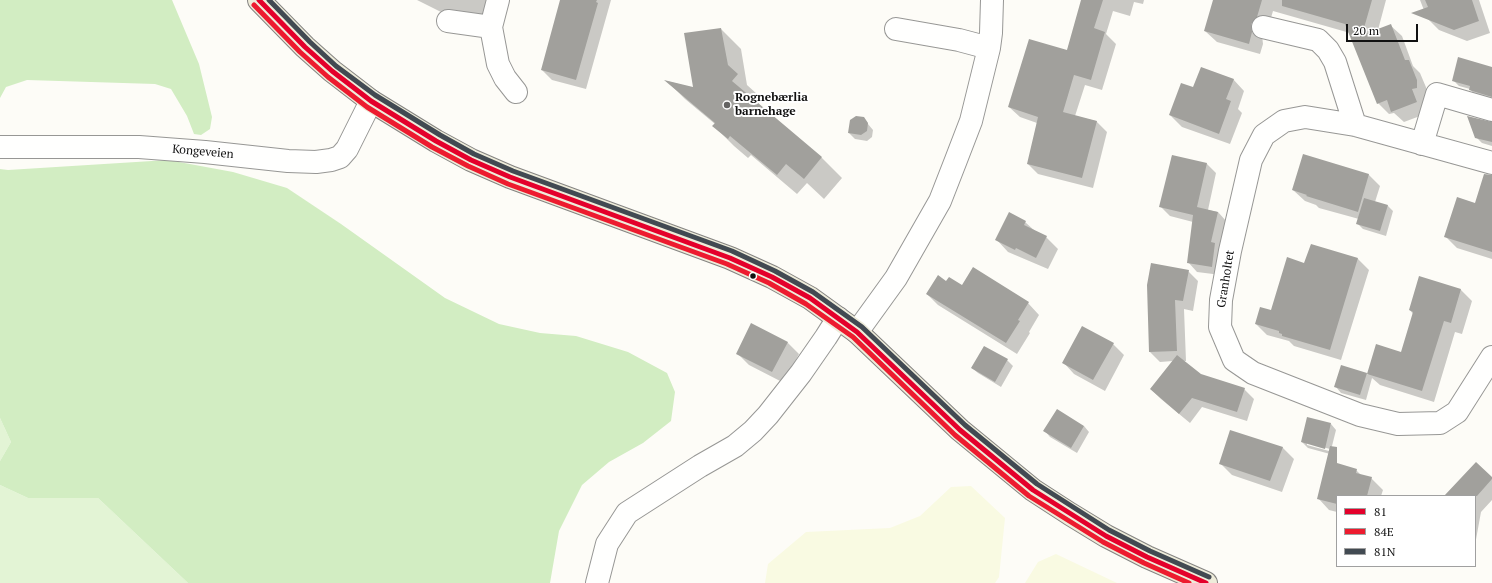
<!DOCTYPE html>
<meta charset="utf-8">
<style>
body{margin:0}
#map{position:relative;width:1492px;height:583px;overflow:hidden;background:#fdfcf7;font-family:"PT Serif",serif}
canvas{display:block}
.legend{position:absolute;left:1336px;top:495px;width:140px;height:72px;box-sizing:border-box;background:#fff;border:1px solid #a0a0a0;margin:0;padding:5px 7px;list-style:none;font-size:12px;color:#111}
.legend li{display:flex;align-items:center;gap:8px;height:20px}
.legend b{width:20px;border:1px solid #a0a0a0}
.scale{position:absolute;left:1346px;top:24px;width:72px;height:18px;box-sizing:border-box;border:2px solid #111;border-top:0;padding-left:5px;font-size:12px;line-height:14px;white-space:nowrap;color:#111;-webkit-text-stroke:3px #fff;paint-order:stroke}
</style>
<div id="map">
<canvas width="1492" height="583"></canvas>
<ul class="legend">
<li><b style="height:5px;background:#e4002b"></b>81</li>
<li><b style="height:5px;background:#ed1b2f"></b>84E</li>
<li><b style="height:5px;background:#424a52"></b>81N</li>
</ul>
<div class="scale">20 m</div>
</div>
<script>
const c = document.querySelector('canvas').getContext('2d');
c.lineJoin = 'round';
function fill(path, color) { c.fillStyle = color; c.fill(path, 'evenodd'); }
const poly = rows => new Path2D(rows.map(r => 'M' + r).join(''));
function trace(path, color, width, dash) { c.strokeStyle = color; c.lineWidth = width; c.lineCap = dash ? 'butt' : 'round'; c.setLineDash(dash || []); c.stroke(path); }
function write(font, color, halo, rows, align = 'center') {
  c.font = font + ' "PT Serif",serif'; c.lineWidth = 4; c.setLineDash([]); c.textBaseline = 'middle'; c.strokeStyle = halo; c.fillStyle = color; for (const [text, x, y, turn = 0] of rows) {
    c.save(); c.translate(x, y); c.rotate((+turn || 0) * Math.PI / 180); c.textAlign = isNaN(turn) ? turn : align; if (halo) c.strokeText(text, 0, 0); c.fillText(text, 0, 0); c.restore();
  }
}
fill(poly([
 [971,486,1005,518,999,577,995,583,765,583,768,564,806,532,890,528,920,516,951,487],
 [1056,554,1117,583,1025,583,1038,562]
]), '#f9fae2');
fill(poly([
 [0,418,11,442,0,461],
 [0,485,28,498,98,498,188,583,0,583]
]), '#e3f4d5');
fill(poly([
 [0,0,172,0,199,64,212,117,210,129,201,135,194,134,187,116,171,89,155,84,27,80,6,87,0,98],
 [168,160,233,172,287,188,341,224,445,298,499,324,540,333,576,336,628,352,667,373,675,392,671,421,643,443,609,462,582,485,559,531,550,583,188,583,98,498,28,498,0,485,0,461,11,442,0,418,0,169,8,170]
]), '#d2edc2');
fill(poly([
 [417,0,503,0,489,32,449,16],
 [561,0,611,0,586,89,552,80,542,70],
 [1083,0,1144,0,1143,4,1134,2,1130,16,1113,11,1106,34,1116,44,1102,90,1085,85,1075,116,1096,121,1107,132,1093,188,1038,174,1028,164,1037,123,1020,117,1009,107,1067,51],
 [1214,0,1386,0,1378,30,1390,25,1402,36,1413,66,1420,73,1428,92,1428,99,1423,101,1428,113,1404,122,1394,113,1389,114,1378,103,1350,33,1273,11,1268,28,1262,35,1263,44,1260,54,1217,42,1205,31],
 [1420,0,1479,0,1490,33,1467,41,1439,30,1427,18],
 [721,29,741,49,747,85,757,94,752,100,822,158,842,178,824,199,807,183,797,194,751,155,748,158,734,146,714,126,715,124,685,99,667,81,694,88],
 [1492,68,1492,100,1475,96,1470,89,1459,86,1453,80],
 [1233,79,1244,91,1238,109,1242,113,1230,144,1182,127,1170,115,1194,88],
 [863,118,873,130,872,137,867,141,855,139,849,133],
 [1492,123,1492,146,1482,143,1476,137],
 [1172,156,1207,164,1216,173,1208,210,1218,212,1227,222,1221,275,1197,272,1188,262,1193,222,1170,216,1161,207],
 [1368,174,1380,186,1375,202,1388,206,1393,211,1386,236,1363,229,1358,224,1359,219,1319,208,1316,205,1305,201,1293,190],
 [1492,200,1492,259,1457,248,1446,237,1476,204],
 [1025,222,1035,231,1046,237,1058,249,1048,269,1008,252,997,240],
 [1311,245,1358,259,1369,270,1341,360,1294,346,1289,341,1267,335,1256,324,1271,311,1305,264],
 [1188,271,1198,281,1193,311,1184,309,1186,361,1183,361,1200,375,1244,389,1254,399,1247,421,1202,407,1190,423,1161,399,1151,389,1173,361,1160,362,1150,352],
 [1420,278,1461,290,1472,301,1462,334,1455,332,1434,402,1380,385,1372,378,1366,400,1341,393,1336,387,1367,373,1368,375,1377,345,1402,353,1413,314,1410,310],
 [947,282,1028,303,1039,315,1029,332,1030,333,1017,354,938,305,927,294],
 [787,342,799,354,784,383,749,365,737,353],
 [1113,344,1124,355,1105,391,1074,374,1063,362],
 [984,347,1007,360,1013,366,1001,387,978,373,972,368],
 [1331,424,1336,430,1330,454,1308,448,1302,442],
 [1307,443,1330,449,1329,451,1307,445],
 [1084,426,1089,432,1077,453,1050,437,1045,431],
 [1282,447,1294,459,1282,492,1232,475,1220,463],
 [1356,470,1362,476,1371,478,1383,490,1381,496,1337,496,1337,512,1329,510,1318,498],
 [1492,479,1492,500,1481,512,1475,545,1475,496,1447,496]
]), '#0003');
fill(poly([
 [560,0,597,0,596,2,598,3,576,80,541,70],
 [1081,0,1103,0,1094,28,1105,32,1091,80,1074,75,1063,112,1097,121,1082,178,1027,164,1038,117,1008,107,1029,39,1067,50],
 [1213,0,1262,0,1257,17,1251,24,1252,32,1249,44,1204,31],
 [1282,0,1372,0,1362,35,1391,24,1405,60,1409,60,1417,80,1417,88,1412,89,1417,102,1391,112,1387,100,1377,104,1345,24,1282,6],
 [1425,0,1472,0,1479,21,1454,30,1411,13,1428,7],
 [721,28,728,65,738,74,732,81,822,157,804,179,786,164,777,175,730,136,728,139,712,126,715,123,664,80,693,87,684,33],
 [1458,57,1492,67,1492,97,1469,90,1470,86,1452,81],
 [1201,67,1234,79,1226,99,1231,101,1219,134,1169,115,1181,83,1193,87],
 [856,116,864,117,868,123,867,131,861,135,848,133,850,120],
 [1467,116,1492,122,1492,142,1475,138],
 [1303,154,1369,174,1358,212,1306,196,1307,195,1292,190],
 [1172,155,1207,163,1197,207,1218,212,1211,242,1215,243,1212,267,1187,263,1193,215,1159,207],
 [1484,174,1492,175,1492,252,1444,237,1457,197,1475,203],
 [1364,198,1388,205,1380,231,1356,224],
 [1009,212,1026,221,1024,225,1047,236,1036,258,1016,248,1015,250,995,240],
 [1311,244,1358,258,1330,350,1282,336,1282,334,1279,333,1279,331,1255,324,1260,307,1271,310,1287,257,1304,263],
 [1151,263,1189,270,1183,301,1175,300,1177,351,1149,352,1147,285],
 [973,267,1029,302,1018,320,1020,321,1006,343,926,294,938,275,946,281,949,277,962,285],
 [1419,276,1461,289,1451,323,1444,321,1422,391,1367,374,1376,344,1401,352,1413,312,1409,310],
 [751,323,788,342,772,372,736,354],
 [1082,326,1114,343,1093,380,1062,363],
 [984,346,1008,359,995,382,971,368],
 [1177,355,1201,374,1245,388,1237,412,1192,398,1179,414,1150,389],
 [1341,365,1367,373,1360,395,1334,387],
 [1057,409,1084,426,1071,448,1043,431],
 [1307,417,1331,423,1325,449,1301,442],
 [1230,430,1283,447,1270,481,1219,464],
 [1330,446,1337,447,1337,463,1357,469,1356,473,1372,477,1367,496,1337,496,1337,504,1317,499],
 [1476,462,1492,477,1492,479,1477,496,1444,496]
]), '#a1a09c');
const minor = poly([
 [498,0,491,27,498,64,505,78,516,92],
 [448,21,491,27],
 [1263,27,1318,40,1328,50,1335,62,1355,125],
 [896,29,959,40,989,48],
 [1422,144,1437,94,1492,110],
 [0,147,139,147,205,152,288,161,316,162,331,160,340,157,347,149,371,101],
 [1492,163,1355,125,1305,117,1284,121,1264,135,1251,160,1230,251,1221,300,1220,327,1234,360,1253,373,1360,415,1398,424,1440,423,1457,412,1492,357],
 [857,332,896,278,940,201,956,160,971,121,989,48,991,33,992,0],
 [597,583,607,544,627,513,700,466,735,446,753,431,768,415,801,373,826,337,838,318]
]);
const major = poly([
 [259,0,305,47,332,71,371,101,436,141,471,160,510,177,730,258,772,277,810,298,857,332,960,430,1033,490,1070,514,1106,536,1147,557,1206,583]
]);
trace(minor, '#979795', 24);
trace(major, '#858482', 24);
trace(minor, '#fffffe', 22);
trace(major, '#eeecda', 22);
trace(poly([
 [259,0,305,47,332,71,371,101,436,141,471,160,510,177,730,258,772,277,810,298,857,332,960,430,1033,490,1106,536,1147,557,1206,583]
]), '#e4002b', 5);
trace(poly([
 [254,5,300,52,328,77,367,107,432,147,468,166,508,184,727,264,769,283,806,304,853,337,955,435,1029,496,1103,542,1144,563,1189,583]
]), '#ed1b2f', 5);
trace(poly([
 [269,0,310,42,336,66,375,95,440,135,474,154,513,171,732,251,775,271,813,292,862,327,965,425,1037,484,1109,530,1150,551,1209,577]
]), '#424a52', 5);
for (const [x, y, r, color] of [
 [727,105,4,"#646362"],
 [753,276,3.5,"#111"]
]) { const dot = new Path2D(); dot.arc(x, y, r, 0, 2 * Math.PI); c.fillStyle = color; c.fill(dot); trace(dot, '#fff', 1.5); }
write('bold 12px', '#111', '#fff', [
 ["Rognebærlia",735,98],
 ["barnehage",735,112]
], 'left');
write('12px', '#111', '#fff', [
 ["Kongeveien",203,152,5],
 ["Granholtet",1226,279,-81]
]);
</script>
